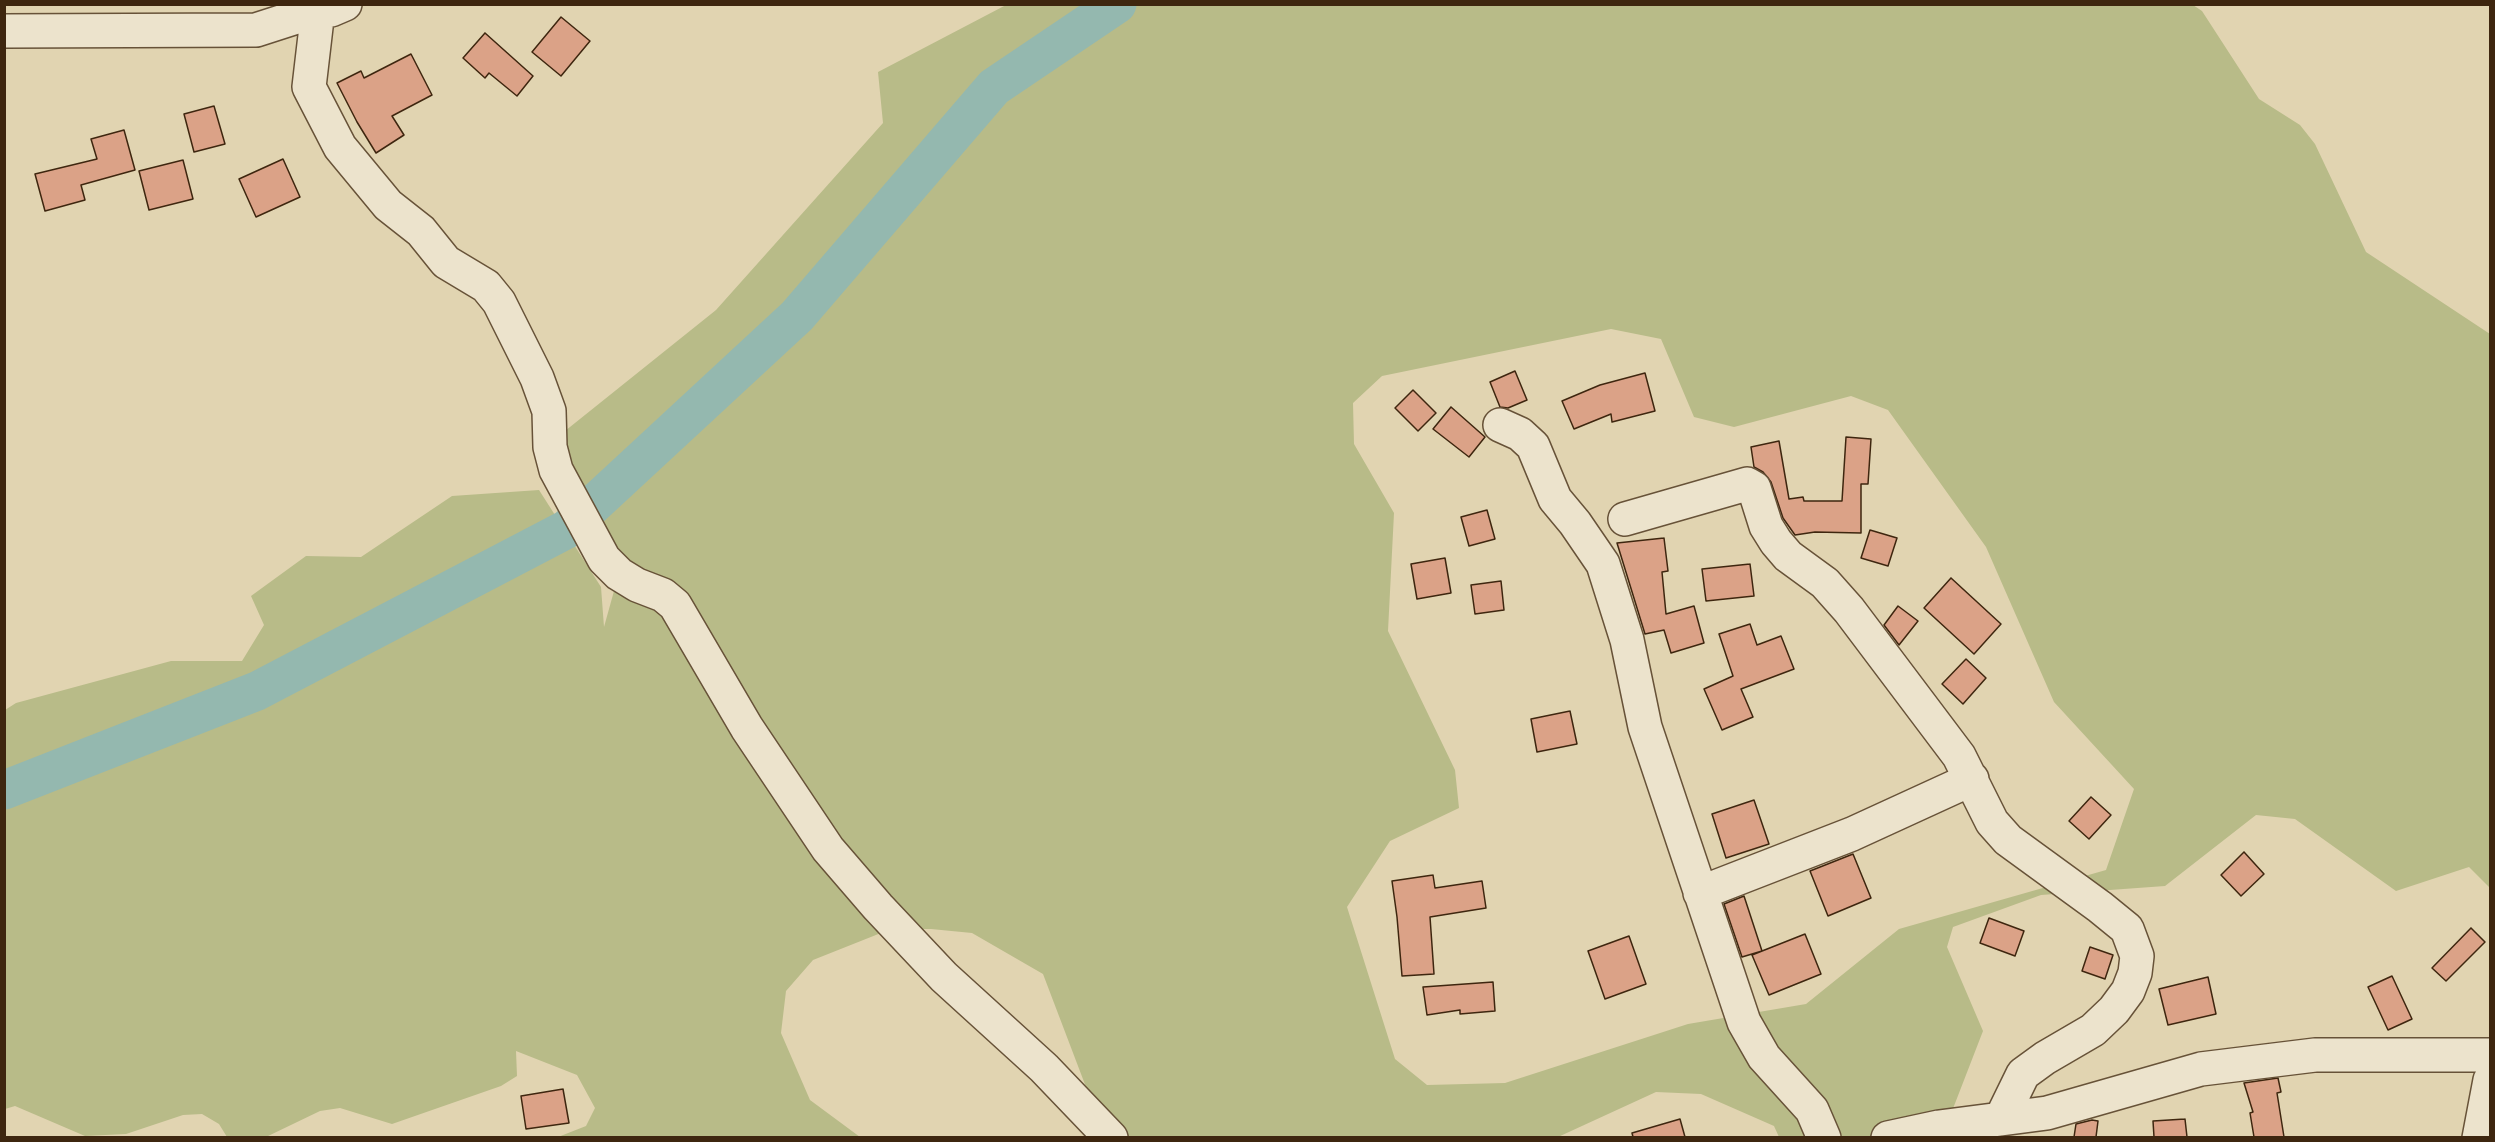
<!DOCTYPE html>
<style>
body{margin:0}
#map{position:relative;width:2495px;height:1142px;overflow:hidden;background:#e1d4b1;font-family:"IM FELL French Canon",serif}
canvas{display:block}
.frame{position:absolute;inset:0;border:6px solid #3e260f;pointer-events:none}
</style>
<div id="map">
<canvas width="2495" height="1142"></canvas>
<div class="frame"></div>
</div>
<script>
const c = document.querySelector('canvas').getContext('2d');
c.lineJoin = 'round';
function fill(path, color) { c.fillStyle = color; c.fill(path, 'evenodd'); }
const poly = rows => new Path2D(rows.map(r => 'M' + r).join(''));
function trace(path, color, width, dash) { c.strokeStyle = color; c.lineWidth = width; c.lineCap = dash ? 'butt' : 'round'; c.setLineDash(dash || []); c.stroke(path); }
fill(poly([
 [1006,5,2193,5,2202,11,2259,99,2300,125,2315,144,2366,252,2490,334,2490,888,2469,867,2396,891,2295,819,2256,815,2165,886,2041,895,1953,927,1947,947,1983,1031,1942,1137,1779,1137,1774,1126,1701,1094,1656,1092,1558,1137,1105,1137,1043,974,972,933,931,929,891,929,813,960,786,991,781,1033,810,1100,860,1137,558,1137,586,1126,595,1108,577,1075,516,1051,517,1076,501,1086,392,1124,340,1108,320,1111,266,1137,227,1137,219,1124,202,1114,183,1115,126,1134,85,1136,15,1106,5,1109,5,710,16,703,171,661,242,661,264,625,251,596,306,556,361,557,452,496,539,490,601,587,604,627,619,573,577,499,560,435,716,310,883,123,878,72],
 [1611,329,1661,339,1694,417,1734,427,1851,396,1888,410,1986,547,2054,702,2134,789,2106,870,1899,929,1806,1004,1688,1024,1505,1083,1427,1085,1395,1059,1347,907,1390,841,1459,808,1455,770,1388,631,1394,513,1354,444,1353,403,1382,376]
]), '#b8bb88');
trace(poly([
 [4,790,257,691,567,529,797,316,994,87,1117,4]
]), '#94b8af', 39);
const building = poly([
 [561,17,590,41,561,76,532,52,561,17],
 [485,33,533,76,517,96,489,73,485,78,463,58,485,33],
 [411,54,432,95,392,116,404,135,376,153,357,122,337,83,361,71,364,78,411,54],
 [214,106,225,144,194,152,184,114,214,106],
 [124,130,135,170,81,185,85,200,45,211,35,174,97,159,91,139,124,130],
 [283,159,300,197,256,217,239,179,283,159],
 [183,160,193,199,149,210,139,171,183,160],
 [1515,371,1527,400,1508,408,1500,407,1490,382,1515,371],
 [1645,373,1655,411,1612,422,1611,414,1574,429,1562,401,1600,385,1645,373],
 [1413,390,1436,413,1418,431,1395,408,1413,390],
 [1451,407,1485,437,1469,457,1433,429,1451,407],
 [1846,437,1871,439,1868,484,1861,484,1861,533,1815,532,1795,535,1783,518,1771,482,1763,472,1754,467,1751,447,1779,441,1789,499,1803,497,1804,501,1842,501,1846,437],
 [1487,510,1495,539,1469,546,1461,517,1487,510],
 [1870,530,1897,538,1888,566,1861,558,1870,530],
 [1664,538,1668,571,1662,572,1666,614,1694,606,1704,643,1671,653,1664,630,1645,634,1617,543,1664,538],
 [1445,558,1451,593,1417,599,1411,564,1445,558],
 [1750,564,1754,596,1706,601,1702,569,1750,564],
 [1951,578,2001,624,1974,654,1924,608,1951,578],
 [1501,581,1504,610,1475,614,1471,585,1501,581],
 [1898,606,1918,621,1899,645,1884,625,1898,606],
 [1750,624,1757,645,1781,636,1794,669,1741,689,1753,717,1722,730,1704,689,1733,676,1719,634,1750,624],
 [1966,659,1986,678,1963,704,1942,684,1966,659],
 [1570,711,1577,744,1537,752,1531,719,1570,711],
 [2091,797,2111,815,2089,839,2069,821,2091,797],
 [1754,800,1769,844,1726,858,1712,814,1754,800],
 [2244,852,2264,874,2241,896,2221,875,2244,852],
 [1853,854,1871,898,1828,916,1810,871,1853,854],
 [1433,875,1435,888,1482,881,1486,908,1430,917,1434,974,1402,976,1397,917,1392,881,1433,875],
 [1744,896,1762,951,1742,957,1724,904,1744,896],
 [1989,918,2024,931,2015,956,1980,943,1989,918],
 [2471,928,2485,942,2446,981,2432,968,2471,928],
 [1805,934,1821,974,1769,995,1752,955,1805,934],
 [1629,936,1646,984,1605,999,1588,951,1629,936],
 [2090,947,2113,955,2105,979,2082,971,2090,947],
 [2392,976,2412,1019,2388,1030,2368,987,2392,976],
 [2208,977,2216,1014,2168,1025,2159,989,2208,977],
 [1493,982,1495,1011,1460,1014,1460,1010,1427,1015,1423,987,1493,982],
 [2278,1078,2281,1092,2277,1093,2284,1137,2254,1137,2250,1113,2253,1112,2244,1083,2278,1078],
 [563,1089,569,1123,526,1129,521,1096,563,1089],
 [1680,1119,1685,1137,1633,1137,1632,1133,1680,1119],
 [2185,1119,2187,1137,2154,1137,2153,1121,2185,1119],
 [2092,1120,2098,1121,2096,1137,2074,1137,2076,1124,2092,1120]
]);
fill(building, '#dba287');
trace(building, '#3e260f', 1.5);
const minor = poly([
 [318,10,309,87,340,147,388,205,421,231,446,262,486,286,499,302,537,378,549,411,550,447,556,470,604,559,619,574,637,585,663,595,675,605,747,728,828,849,878,907,944,977,1044,1068,1111,1138],
 [4,31,256,30,318,10,331,10,345,4],
 [1500,425,1520,434,1533,446,1555,499,1575,523,1603,564,1627,640,1645,727,1744,1022,1764,1057,1812,1110,1824,1138],
 [1625,519,1747,484,1754,488,1766,526,1776,542,1788,556,1825,583,1849,610,1959,756,1992,822,2008,840,2100,907,2127,929,2137,956,2135,973,2128,991,2114,1010,2093,1030,2045,1058,2023,1074,2001,1119],
 [1700,893,1852,834,1972,779],
 [1888,1138,1939,1127,2047,1113,2201,1069,2315,1055,2490,1055],
 [2479,1138,2490,1080]
]);
trace(minor, '#675238', 36);
trace(minor, '#ece3cc', 33);
</script>
